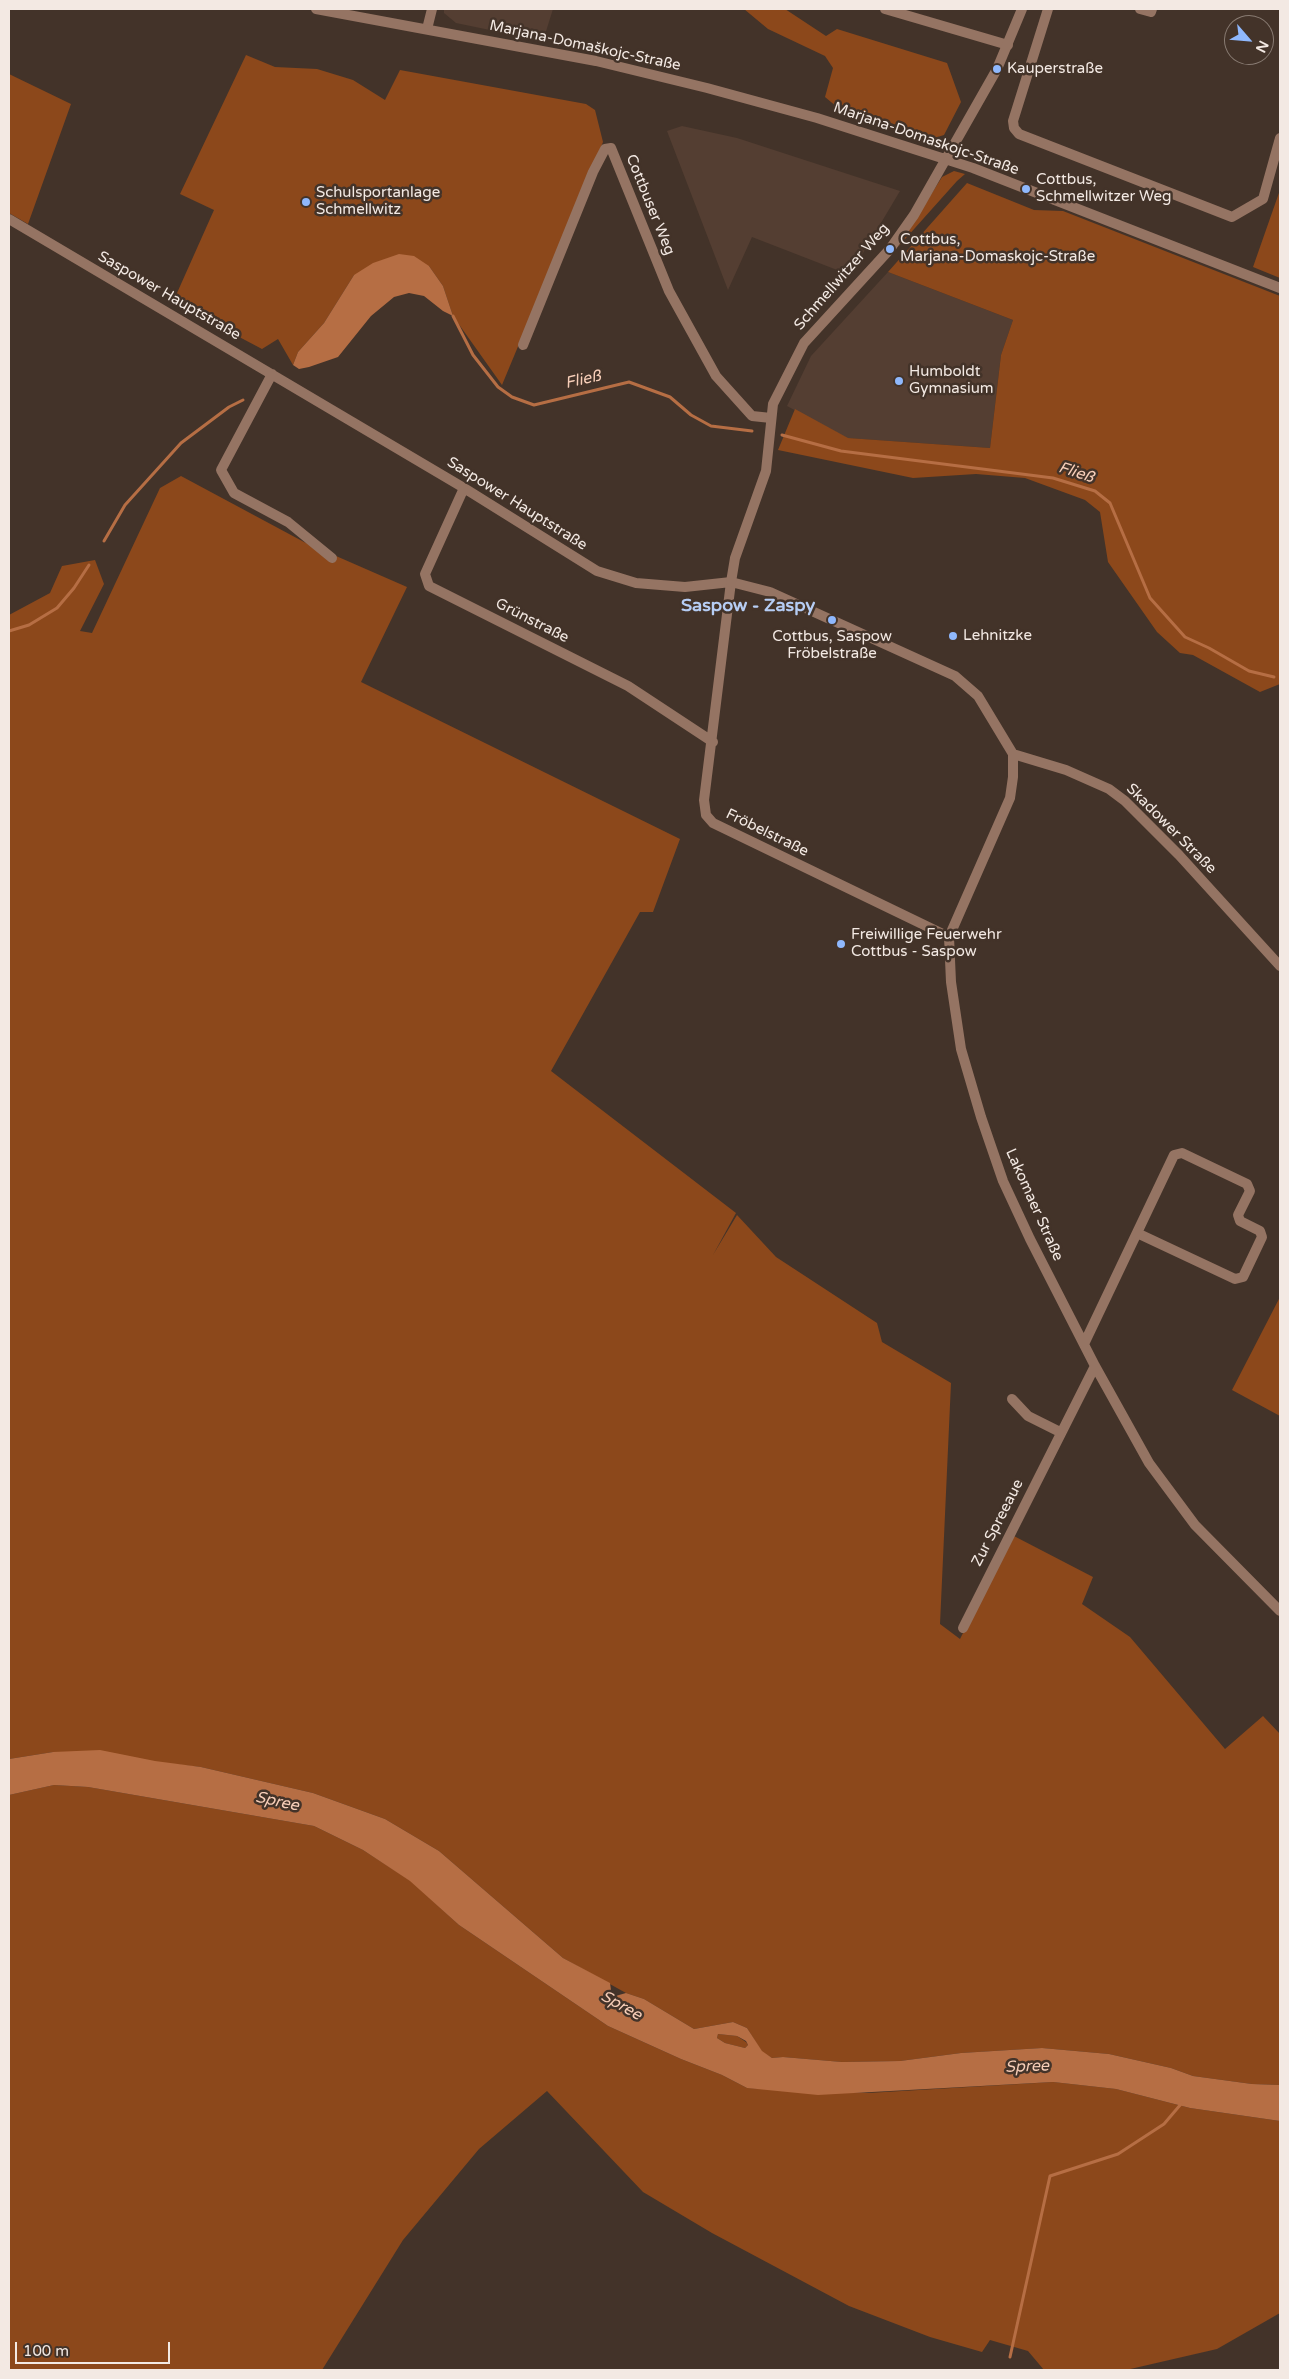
<!DOCTYPE html>
<meta charset="utf-8">
<style>
body{margin:0}
#map{position:relative;width:1289px;height:2379px;overflow:hidden;background:#433329;font-family:"Varela Round",sans-serif}
canvas{display:block}
.frame{position:absolute;inset:0;border:10px solid #f3e9e3;pointer-events:none}
.north{position:absolute;left:1224px;top:15px;width:50px;height:50px;box-sizing:border-box;background:#433329;border:1px solid #897c73;border-radius:50%;rotate:117deg;font-size:14px;font-weight:700;line-height:20px;text-align:center;color:#f3e9e3}
.north::after{content:'';display:block;margin:auto;width:18px;height:22px;background:#8fb8fd;clip-path:polygon(50% 0,100% 100%,50% 72%,0 100%)}
.scale{position:absolute;left:15px;top:2342px;width:155px;height:22px;box-sizing:border-box;border:2px solid #f3e9e3;border-top:0;padding-left:6px;font-size:15px;line-height:18px;white-space:nowrap;color:#f3e9e3;-webkit-text-stroke:4px #433329;paint-order:stroke}
</style>
<div id="map">
<canvas width="1289" height="2379"></canvas>
<div class="frame"></div>
<div class="north">N</div>
<div class="scale">100 m</div>
</div>
<script>
const c = document.querySelector('canvas').getContext('2d');
c.lineJoin = 'round';
function fill(path, color) { c.fillStyle = color; c.fill(path, 'evenodd'); }
const poly = rows => new Path2D(rows.map(r => 'M' + r).join(''));
function trace(path, color, width, dash) { c.strokeStyle = color; c.lineWidth = width; c.lineCap = dash ? 'butt' : 'round'; c.setLineDash(dash || []); c.stroke(path); }
function write(font, color, halo, rows, align = 'center') {
  c.font = font + ' "Varela Round",sans-serif'; c.lineWidth = 5; c.setLineDash([]); c.textBaseline = 'middle'; c.strokeStyle = halo; c.fillStyle = color; for (const [text, x, y, turn = 0] of rows) {
    c.save(); c.translate(x, y); c.rotate((+turn || 0) * Math.PI / 180); c.textAlign = isNaN(turn) ? turn : align; if (halo) c.strokeText(text, 0, 0); c.fillText(text, 0, 0); c.restore();
  }
}
fill(poly([
 [444,9,553,9,543,41,456,23,444,13],
 [682,126,737,138,900,191,850,275,752,237,728,290,667,131],
 [888,272,1013,320,1001,355,990,448,847,438,787,406,811,356]
]), '#543e32');
fill(poly([
 [744,9,785,9,826,36,837,29,947,63,961,102,944,135,931,139,858,110,843,112,825,97,833,68,825,56,768,29],
 [246,55,275,67,317,69,353,80,385,100,400,70,586,104,595,110,603,142,502,385,453,316,443,286,429,266,354,275,324,323,298,352,293,365,278,339,262,349,173,302,214,210,180,194],
 [9,74,71,104,28,224,9,213],
 [954,171,965,174,957,181,898,247,942,177],
 [967,183,1034,210,1063,211,1280,296,1280,684,1260,692,1193,655,1180,653,1157,632,1108,562,1100,512,1085,500,1025,478,976,474,913,478,778,450,795,409,848,438,990,448,1001,355,1013,320,888,272],
 [1280,190,1280,278,1253,267],
 [181,476,304,542,407,587,361,682,680,839,653,912,640,912,551,1071,736,1213,713,1255,737,1215,776,1257,877,1323,882,1342,951,1383,940,1624,960,1639,1012,1535,1093,1577,1082,1604,1130,1637,1225,1749,1263,1716,1280,1734,1280,2085,1252,2084,1193,2076,1171,2068,1109,2054,1042,2048,961,2053,900,2061,842,2062,783,2057,772,2058,762,2052,747,2028,733,2022,694,2029,644,1999,626,1993,563,1958,439,1851,385,1819,313,1793,201,1767,53,1752,9,1759,9,615,50,593,62,566,95,560,104,584,80,631,92,633,160,488],
 [1280,1297,1280,1416,1232,1390],
 [54,1785,88,1787,314,1826,363,1850,411,1881,459,1925,608,2026,681,2059,722,2075,747,2088,868,2093,1053,2082,1116,2089,1190,2108,1280,2121,1280,2313,1217,2349,1126,2370,1044,2370,1028,2351,990,2340,982,2352,930,2337,849,2306,712,2233,643,2192,547,2091,479,2149,403,2240,322,2370,9,2370,9,1795],
 [718,2034,737,2036,746,2042,748,2045,745,2048,725,2043,717,2038]
]), '#8c481b');
fill(poly([
 [399,254,414,256,429,266,443,286,453,316,443,311,424,296,409,293,394,297,371,316,338,357,309,367,299,369,293,365,298,352,324,323,354,275,373,263],
 [100,1750,155,1761,201,1767,313,1793,385,1819,439,1851,563,1958,610,1983,612,1997,626,1993,644,1999,694,2029,733,2022,747,2028,762,2051,772,2058,783,2057,842,2062,900,2061,961,2053,1042,2048,1109,2054,1171,2068,1193,2076,1252,2084,1280,2085,1280,2121,1190,2108,1116,2089,1053,2082,818,2095,747,2088,722,2075,681,2059,608,2026,459,1925,410,1881,363,1850,314,1826,88,1787,54,1785,9,1795,9,1759,53,1752],
 [718,2034,737,2036,746,2041,748,2045,745,2048,725,2043,717,2038]
]), '#b66e44');
trace(poly([
 [453,316,473,355,498,387,512,397,534,405,629,382,670,397,691,415,711,426,752,431],
 [782,435,841,451,1053,478,1095,491,1110,503,1150,598,1185,637,1209,648,1249,671,1274,677],
 [104,541,125,505,181,443,229,407,243,400],
 [9,631,29,625,57,608,74,588,89,565],
 [1010,2357,1050,2176,1118,2154,1164,2124,1181,2104]
]), '#b66e44', 3);
trace(poly([
 [885,9,1008,45],
 [1048,9,1013,121,1014,128,1019,134,1232,217,1263,199,1280,138],
 [1140,9,1151,12,1152,9],
 [427,29,432,9],
 [9,219,464,488,597,571,636,583,685,587,731,582,770,592,955,676,978,696,1013,754],
 [523,345,593,172,605,149,611,148,669,291,716,376,752,416,771,418],
 [272,374,221,470,234,493,288,522,332,558],
 [464,488,425,574,429,586,628,686,713,742],
 [731,582,704,800,706,815,713,823,949,937],
 [1013,754,1013,777,1010,798,949,937,951,982,961,1049,981,1117,1003,1181,1030,1239,1095,1366,1149,1463,1195,1525,1280,1611],
 [1013,754,1066,770,1109,789,1125,801,1179,855,1280,966],
 [1084,1344,1174,1155,1182,1153,1247,1184,1250,1191,1238,1215,1240,1221,1260,1231,1262,1237,1243,1277,1235,1279,1137,1233],
 [1012,1399,1028,1416,1060,1432],
 [963,1628,1095,1366]
]), '#957463', 10);
trace(poly([
 [316,9,596,61,707,88,817,118,973,168,1280,288],
 [731,582,735,558,766,471,773,404,804,343,890,249,914,215,997,69,1022,9]
]), '#957463', 10);
for (const [x, y, r, color] of [
 [997,69,5,"#8fb8fd"],
 [1026,189,5,"#8fb8fd"],
 [306,202,5,"#8fb8fd"],
 [890,249,5,"#8fb8fd"],
 [899,381,5,"#8fb8fd"],
 [832,620,5,"#8fb8fd"],
 [953,636,5,"#8fb8fd"],
 [841,944,5,"#8fb8fd"]
]) { const dot = new Path2D(); dot.arc(x, y, r, 0, 2 * Math.PI); c.fillStyle = color; c.fill(dot); trace(dot, '#433329', 2); }
write('15px', '#f3e9e3', '#433329', [
 ["Marjana-Domaškojc-Straße",585,46,12],
 ["Marjana-Domaskojc-Straße",926,139,19],
 ["Cottbuser Weg",650,205,68],
 ["Schmellwitzer Weg",842,277,-49],
 ["Saspower Hauptstraße",169,296,30],
 ["Saspower Hauptstraße",517,504,32],
 ["Grünstraße",532,621,27],
 ["Skadower Straße",1171,829,45],
 ["Fröbelstraße",767,833,26],
 ["Lakomaer Straße",1034,1205,66],
 ["Zur Spreeaue",998,1523,-63]
]);
write('15px', '#f3e9e3', '#433329', [
 ["Kauperstraße",1007,69],
 ["Cottbus,",1036,180],
 ["Schmellwitzer Weg",1036,197],
 ["Schulsportanlage",316,193],
 ["Schmellwitz",316,210],
 ["Cottbus,",900,240],
 ["Marjana-Domaskojc-Straße",900,257],
 ["Humboldt",909,372],
 ["Gymnasium",909,389],
 ["Lehnitzke",963,636],
 ["Cottbus, Saspow",832,637,"center"],
 ["Fröbelstraße",832,654,"center"],
 ["Freiwillige Feuerwehr",851,935],
 ["Cottbus - Saspow",851,952]
], 'left');
write('italic 16px', '#f7ceb8', '#433329', [
 ["Fließ",583,380,-13],
 ["Fließ",1076,473,18],
 ["Spree",277,1802,12],
 ["Spree",621,2006,29],
 ["Spree",1027,2067,-2]
]);
write('bold 18px', '#b6cdf4', '#433329', [
 ["Saspow - Zaspy",748,606]
]);
</script>
